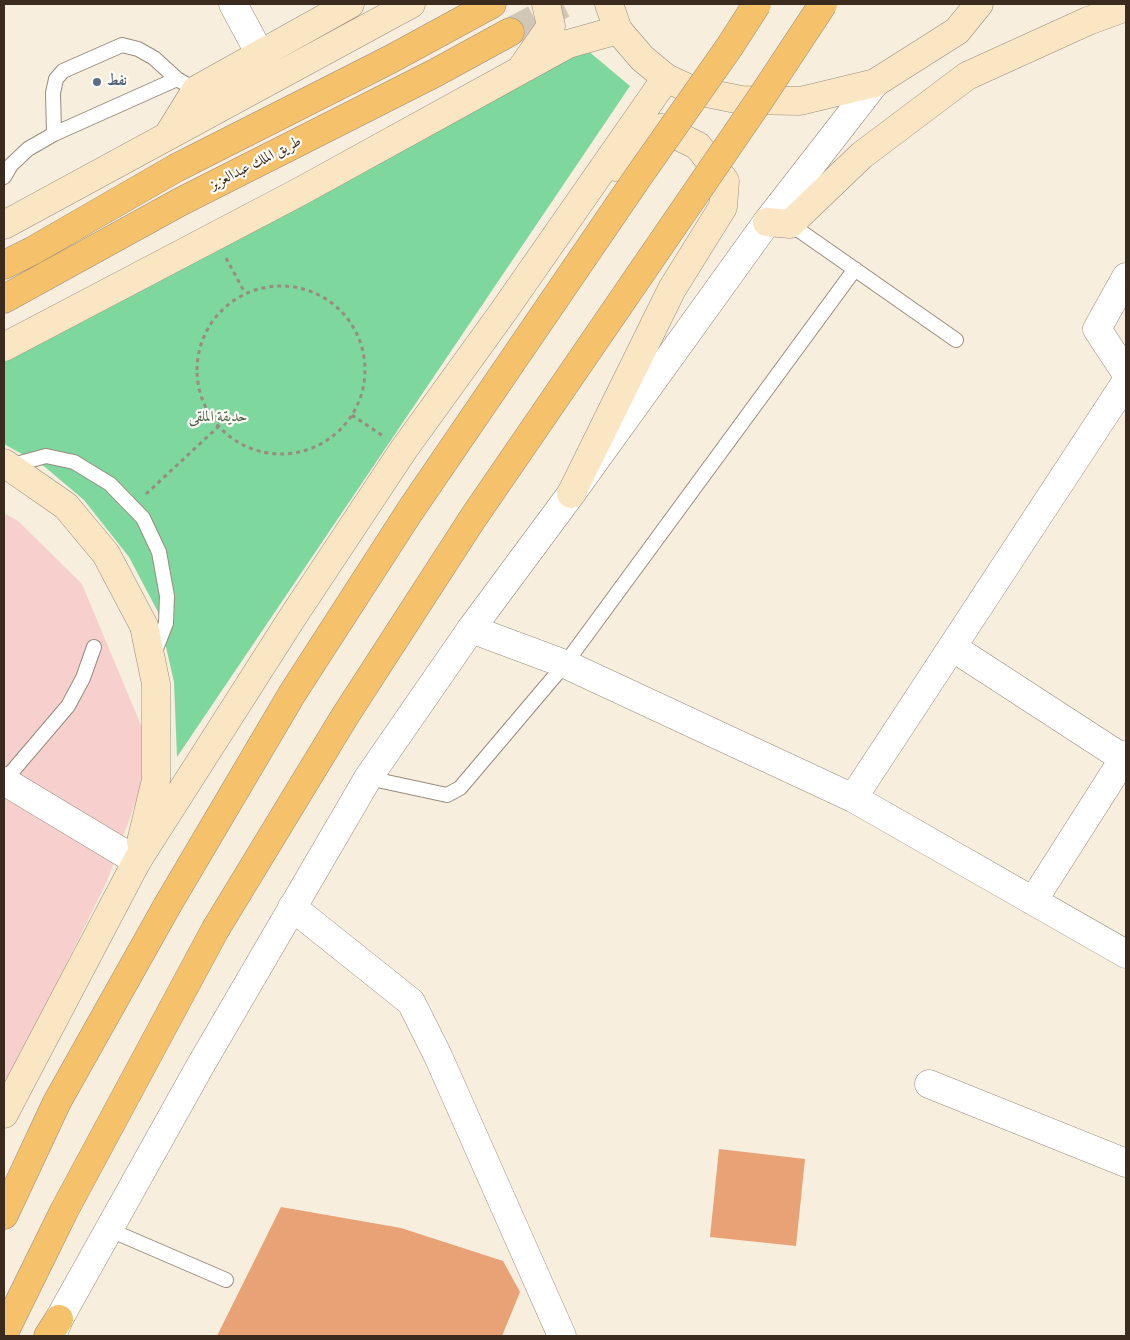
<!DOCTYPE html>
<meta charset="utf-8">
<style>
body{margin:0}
#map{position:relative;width:1130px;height:1340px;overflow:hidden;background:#f7eedd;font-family:"IM FELL DW Pica",serif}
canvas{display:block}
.frame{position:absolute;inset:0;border:5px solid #3b2a1e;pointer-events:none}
</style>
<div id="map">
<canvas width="1130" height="1340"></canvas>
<div class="frame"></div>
</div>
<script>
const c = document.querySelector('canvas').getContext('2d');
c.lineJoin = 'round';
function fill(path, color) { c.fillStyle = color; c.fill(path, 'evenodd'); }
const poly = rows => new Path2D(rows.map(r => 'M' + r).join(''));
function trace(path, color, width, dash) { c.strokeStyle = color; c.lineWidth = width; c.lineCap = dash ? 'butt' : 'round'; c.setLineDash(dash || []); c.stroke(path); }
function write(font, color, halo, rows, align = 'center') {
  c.font = font + ' "IM FELL DW Pica",Amiri,serif'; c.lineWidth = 4.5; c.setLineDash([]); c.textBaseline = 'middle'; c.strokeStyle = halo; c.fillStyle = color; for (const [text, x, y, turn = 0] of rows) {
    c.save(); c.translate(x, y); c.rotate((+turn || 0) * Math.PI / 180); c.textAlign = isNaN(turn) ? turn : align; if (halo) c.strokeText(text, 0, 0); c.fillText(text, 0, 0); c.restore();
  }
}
fill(poly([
 [4,513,18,521,82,584,153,754,107,881,4,1091]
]), '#f7d0cd');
fill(poly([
 [587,50,630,86,177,757,174,682,158,612,129,557,84,500,45,467,4,444,4,354]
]), '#7ed79c');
fill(poly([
 [719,1149,805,1159,796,1246,710,1237],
 [281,1207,401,1228,503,1261,520,1292,502,1336,217,1336]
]), '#e8a276');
trace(poly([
 [510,32,563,4]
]), '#d1c7b7', 28, [28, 14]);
const service = poly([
 [54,134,177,79],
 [4,177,11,165,28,149,54,134,53,93,56,79,63,71,122,45,138,49,154,58,177,79,196,90],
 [790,224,956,340],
 [9,466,46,456,74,462,110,484,143,518,159,552,167,596,166,623,154,654],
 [368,778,447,795,460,788,565,664,855,269],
 [4,781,68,706,83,678,94,647],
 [110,1230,226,1280]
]);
const minor = poly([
 [233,4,260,54],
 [1126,277,1097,329,1126,373],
 [471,629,565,664,853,798,1126,954],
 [952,647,1126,760],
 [4,781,137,861],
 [853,798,1126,382],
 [1033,901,1126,755],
 [292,907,411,1002,438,1056,562,1336],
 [929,1084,1126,1163]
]);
const tertiary = poly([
 [52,1336,59,1319,199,1068,368,778,471,629,571,494,767,222,875,83]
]);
const secondary = poly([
 [609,4,618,30,642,58,666,78,692,90,741,100,800,101,875,83,957,31,979,4],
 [523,66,551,26,546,4],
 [170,132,196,90,350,4],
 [767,222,790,224,862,155,967,76,1088,21,1126,7],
 [4,225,411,4],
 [4,347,301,191,568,44,618,30],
 [4,463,66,506,106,554,144,626,156,684,156,780,141,842],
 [571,494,672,289,723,207,725,181,698,146,662,128,616,167],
 [4,1114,137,861,292,618,404,449,503,312,666,78]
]);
const primary = poly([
 [4,1215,57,1102,167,906],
 [4,1333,64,1211,215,930],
 [48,1336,59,1319]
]);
const trunk = poly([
 [4,265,32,251,176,168,391,59,492,4],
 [4,299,180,202,435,73,510,32]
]);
trace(service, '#998c7e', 16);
trace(minor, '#998c7e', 29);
trace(tertiary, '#998c7e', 29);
trace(secondary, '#998c7e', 29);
trace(primary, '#998c7e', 29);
trace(trunk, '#998c7e', 29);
trace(poly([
 [226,258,245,293],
 '197 370a84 84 0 1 1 168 0a84 84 0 1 1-168 0Z',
 [352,415,383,436],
 [146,494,219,426]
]), '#998c7e', 3, [4, 4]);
trace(service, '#fff', 14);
trace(minor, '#fff', 28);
trace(tertiary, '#fff', 28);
trace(secondary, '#fbe6c4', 28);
trace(primary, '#f5c16b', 28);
trace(trunk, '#f5c16b', 28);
const primaryBridge = poly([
 [167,906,292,694,410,511,636,180,730,46,757,4],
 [215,930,345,716,473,518,761,98,823,4]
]);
trace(primaryBridge, '#998c7e', 29, []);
trace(primaryBridge, '#f5c16b', 28);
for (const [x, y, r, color] of [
 [97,82,5,"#5c6f8a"]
]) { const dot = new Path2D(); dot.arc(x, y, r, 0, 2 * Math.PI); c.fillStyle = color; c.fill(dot); trace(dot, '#fdfcf7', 2); }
write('bold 15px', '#4e5e75', '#fdfcf7', [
 ["نفط",107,82]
], 'left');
write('15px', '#3b2a1e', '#fdfcf7', [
 ["طريق الملك عبدالعزيز",256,164,-27]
]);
write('15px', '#4f5e44', '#fdfcf7', [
 ["حديقة الملقى",218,418]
]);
</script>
